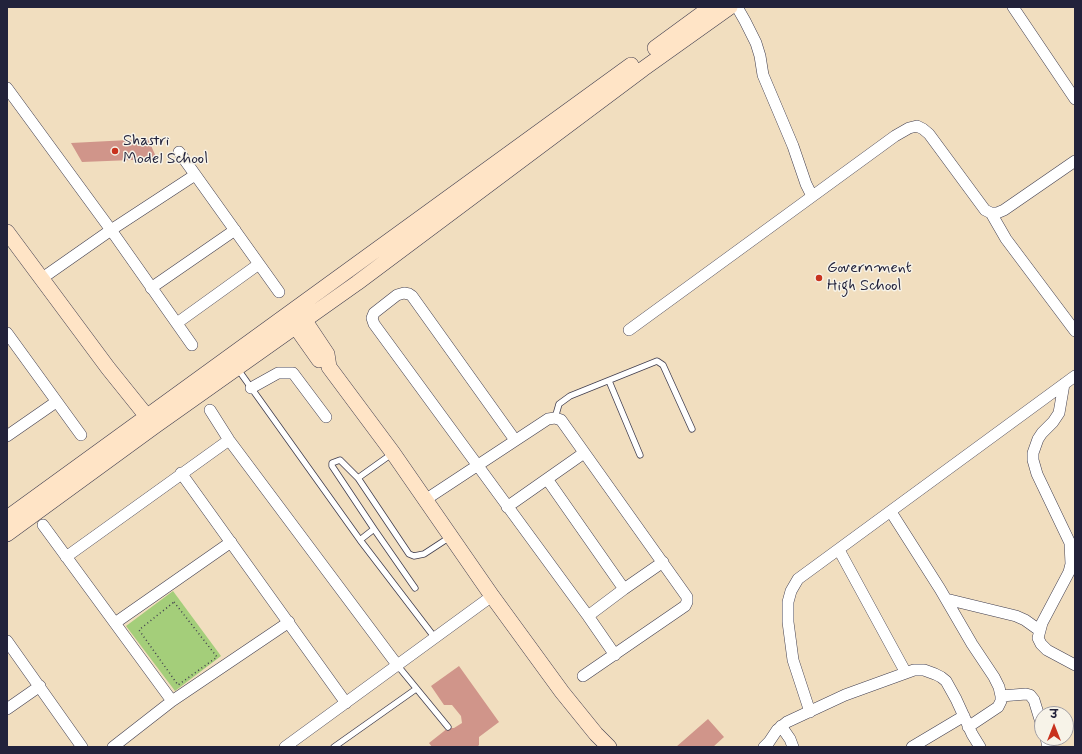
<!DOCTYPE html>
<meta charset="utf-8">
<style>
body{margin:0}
#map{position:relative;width:1082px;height:754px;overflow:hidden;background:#f1debf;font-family:Mynerve,"Playpen Sans Deva",sans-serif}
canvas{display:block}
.frame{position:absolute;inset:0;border:8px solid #22223b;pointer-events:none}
.north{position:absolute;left:1034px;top:706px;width:40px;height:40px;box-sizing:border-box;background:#f7f3e8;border:1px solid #a29fa3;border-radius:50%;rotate:0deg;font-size:11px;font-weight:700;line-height:16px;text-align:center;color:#22223b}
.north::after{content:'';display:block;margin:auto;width:14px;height:18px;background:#c8321e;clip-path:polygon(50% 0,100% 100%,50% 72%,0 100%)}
</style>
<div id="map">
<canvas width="1082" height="754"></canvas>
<div class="frame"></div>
<div class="north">उ</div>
</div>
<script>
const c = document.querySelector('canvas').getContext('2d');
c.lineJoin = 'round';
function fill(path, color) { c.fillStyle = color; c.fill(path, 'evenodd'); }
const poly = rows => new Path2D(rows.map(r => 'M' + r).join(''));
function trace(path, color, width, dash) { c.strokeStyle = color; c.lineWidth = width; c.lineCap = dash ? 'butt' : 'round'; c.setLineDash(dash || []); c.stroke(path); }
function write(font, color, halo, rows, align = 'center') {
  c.font = font + ' Mynerve,sans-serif'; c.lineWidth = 3; c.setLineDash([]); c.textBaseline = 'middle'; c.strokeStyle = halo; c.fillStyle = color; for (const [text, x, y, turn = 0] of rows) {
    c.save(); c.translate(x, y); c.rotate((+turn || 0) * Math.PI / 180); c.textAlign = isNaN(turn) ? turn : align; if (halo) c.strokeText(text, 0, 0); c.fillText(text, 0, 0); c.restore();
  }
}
fill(poly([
 [173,591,221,656,175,691,126,626]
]), '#a4ce7a');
fill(poly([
 [148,139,157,159,82,162,71,143],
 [459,666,499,722,479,737,479,745,477,747,432,747,429,743,448,728,454,728,462,723,461,716,452,705,444,705,431,686],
 [708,719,724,737,713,747,676,747]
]), '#d0958a');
const lane = poly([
 [237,368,360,540,435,638],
 [609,381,640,455],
 [555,418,559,404,570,396,657,361,663,365,692,429],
 [358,478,409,554,414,556,424,554,450,537],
 [374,529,332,466,332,463,340,460,358,478,393,453],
 [360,540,374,529,415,588],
 [398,666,448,727],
 [334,747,416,689]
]);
const street = poly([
 [737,7,745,21,756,43,760,56,763,75,793,146,806,184,812,196],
 [1013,7,1075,99],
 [7,88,111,230,192,345],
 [179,152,279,292],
 [991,213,1006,239,1075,331],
 [41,279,111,230,195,175],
 [151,288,235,230],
 [177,323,259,264],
 [629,330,895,136,909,128,917,126,923,129,929,134,985,210,991,213,997,213,1004,210,1075,161],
 [7,333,81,435],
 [1064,384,1059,413,1053,422,1042,433,1038,439,1033,453,1033,460,1037,474,1070,543,1071,564,1069,572,1042,623,1038,638,1041,644,1047,650,1075,665],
 [251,388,278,373,293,373,326,417],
 [210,410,229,440,398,666],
 [7,436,56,402],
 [515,440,412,296,409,294,404,293,397,295,374,313,372,318,374,324,588,616,615,655],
 [181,473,346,703],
 [547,479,624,589],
 [425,500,548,419,555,418,561,420,687,597,687,602,685,606,583,676],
 [507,507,584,453],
 [891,512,940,589,972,644,994,677,999,687,1001,696,1001,701,998,707,968,727],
 [43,525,172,701],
 [839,550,906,673],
 [66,557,229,440],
 [946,599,1016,616,1025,620,1039,630],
 [588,616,624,589,663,562],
 [115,623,231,542],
 [7,641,82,747],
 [1001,696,1026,694,1030,695,1034,700,1042,726],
 [7,709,40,686],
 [810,712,793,660,788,622,788,602,791,591,798,579,1075,376],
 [781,726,790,739,793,747],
 [1046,738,1048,747],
 [113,747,172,701,289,622],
 [285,747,492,596],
 [764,747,769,742,777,730,787,722,845,695,914,670,924,670,935,674,941,677,946,681,956,699,972,734,980,747],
 [912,747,964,716]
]);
const secondary = poly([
 [655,48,711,7],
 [7,232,108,368,153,424],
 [299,312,327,354,329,367,393,453,492,596,562,692,596,734,609,747],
 [290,319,319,360],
 [7,518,631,65],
 [7,534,155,426,357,283,643,69,730,7]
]);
trace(lane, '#413e4f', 7);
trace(street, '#413e4f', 12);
trace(secondary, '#413e4f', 16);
trace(poly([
 [174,602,217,657,178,685,139,630,174,602]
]), '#413e4f', 1.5, [1, 3]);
trace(lane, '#fff', 5.5);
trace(street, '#fff', 11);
trace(secondary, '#ffe4c6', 15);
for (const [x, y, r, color] of [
 [115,151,4,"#c8321e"],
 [819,278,4,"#c8321e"]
]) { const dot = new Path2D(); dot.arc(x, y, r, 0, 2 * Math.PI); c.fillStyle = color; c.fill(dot); trace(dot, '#f7f3e8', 1.5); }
write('16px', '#22223b', '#f7f3e8', [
 ["Shastri",123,142],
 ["Model School",123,160],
 ["Government",827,269],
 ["High School",827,287]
], 'left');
</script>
